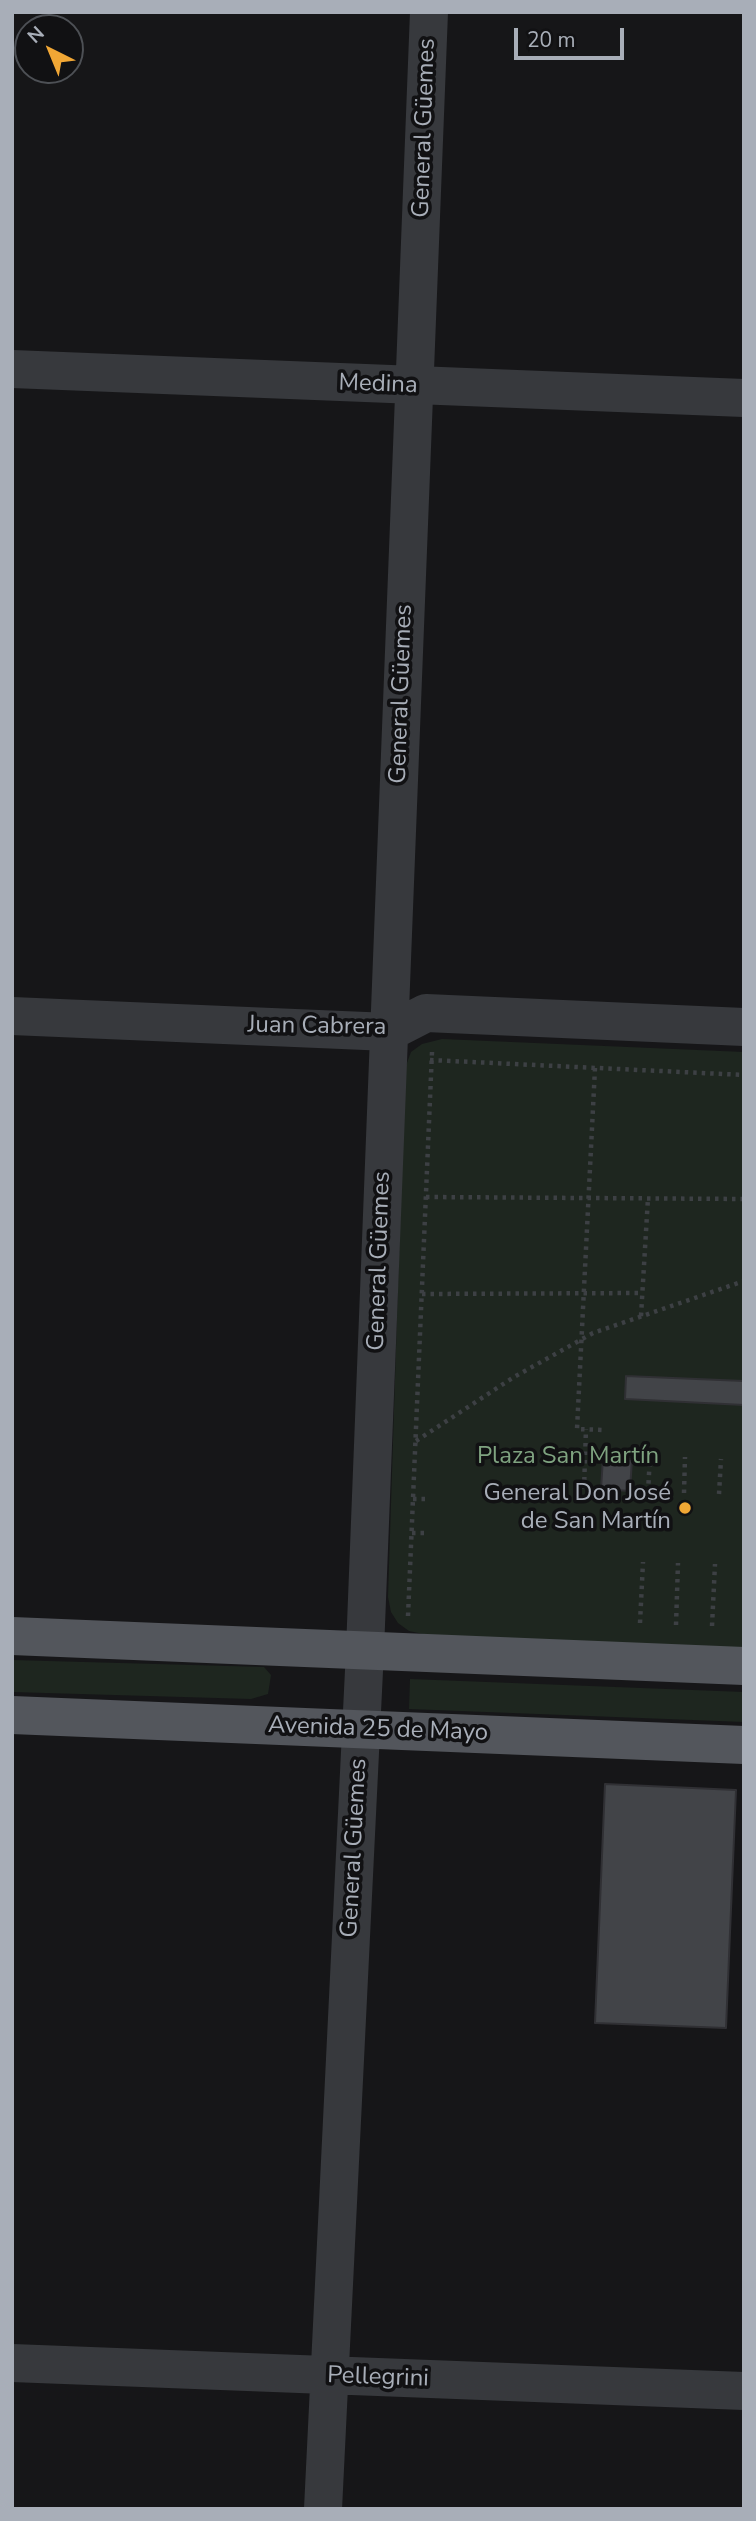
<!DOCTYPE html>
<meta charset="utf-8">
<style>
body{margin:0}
#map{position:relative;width:756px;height:2521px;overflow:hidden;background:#161618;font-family:"Nunito Sans",sans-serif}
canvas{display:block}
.frame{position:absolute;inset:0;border:14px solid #a8aeb8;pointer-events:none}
.north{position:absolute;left:14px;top:14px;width:70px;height:70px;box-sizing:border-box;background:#111113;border:2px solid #4d5055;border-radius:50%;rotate:317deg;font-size:19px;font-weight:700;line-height:28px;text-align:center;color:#a8aeb8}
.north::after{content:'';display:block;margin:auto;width:24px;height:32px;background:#f1a735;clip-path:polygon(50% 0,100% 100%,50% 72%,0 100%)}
.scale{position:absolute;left:514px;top:28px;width:110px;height:32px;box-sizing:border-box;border:4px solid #a8aeb8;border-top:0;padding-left:9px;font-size:21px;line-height:24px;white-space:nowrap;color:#a8aeb8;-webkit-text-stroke:5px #111113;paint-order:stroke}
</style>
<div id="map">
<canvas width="756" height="2521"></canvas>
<div class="frame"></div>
<div class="north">N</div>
<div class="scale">20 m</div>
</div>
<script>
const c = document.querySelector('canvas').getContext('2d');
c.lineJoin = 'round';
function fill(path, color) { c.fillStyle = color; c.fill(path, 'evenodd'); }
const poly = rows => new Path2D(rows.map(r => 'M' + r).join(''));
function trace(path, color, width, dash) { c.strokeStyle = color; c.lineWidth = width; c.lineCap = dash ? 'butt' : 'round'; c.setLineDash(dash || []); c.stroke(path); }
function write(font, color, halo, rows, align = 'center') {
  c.font = font + ' "Nunito Sans",sans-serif'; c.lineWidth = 7; c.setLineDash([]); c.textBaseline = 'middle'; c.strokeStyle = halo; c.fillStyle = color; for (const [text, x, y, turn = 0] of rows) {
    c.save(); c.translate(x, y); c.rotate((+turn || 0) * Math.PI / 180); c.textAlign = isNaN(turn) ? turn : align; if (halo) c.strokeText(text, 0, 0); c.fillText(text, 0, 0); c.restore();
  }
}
fill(poly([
 [442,1039,744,1052,744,1650,428,1635,409,1631,398,1623,391,1612,388,1597,405,1068,411,1052,422,1044],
 [12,1660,264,1667,271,1675,268,1694,251,1699,12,1692],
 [410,1679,744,1692,744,1722,409,1709]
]), '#1e261f');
const building = poly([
 [626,1376,744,1381,744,1405,625,1399,626,1376],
 [603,1458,632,1459,630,1491,601,1489,603,1458],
 [605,1784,736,1790,726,2028,595,2023,605,1784]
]);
fill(building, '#424448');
trace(building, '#303034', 2);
trace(poly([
 [430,1060,744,1075],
 [595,1068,577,1429,604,1430],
 [426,1197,744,1199],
 [422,1294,643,1293],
 [641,1316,648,1198],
 [416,1441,514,1377,593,1333,744,1281],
 [584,1489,586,1429],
 [648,1492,650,1456],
 [684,1493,685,1457],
 [719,1494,721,1459],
 [413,1499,426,1499],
 [412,1533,425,1533],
 [408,1616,432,1052],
 [640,1623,643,1562],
 [676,1625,678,1563],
 [712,1626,715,1564]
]), '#3d4044', 4.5, [3.5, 5]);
trace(poly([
 [12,369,744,398],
 [12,1016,389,1032,426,1013,744,1027],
 [12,2363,744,2391],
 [323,2509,365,1650,429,12]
]), '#37393d', 38);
trace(poly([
 [12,1636,744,1666],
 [12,1715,744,1745]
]), '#53565c', 38);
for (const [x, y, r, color] of [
 [685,1508,7,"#f1a735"]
]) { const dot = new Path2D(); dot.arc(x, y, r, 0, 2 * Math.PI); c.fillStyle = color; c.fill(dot); trace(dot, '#111113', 2.5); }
write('24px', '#a8aeb8', '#111113', [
 ["General Güemes",425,128,-88],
 ["Medina",378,385,2],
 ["General Güemes",402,694,-88],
 ["Juan Cabrera",317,1027,1],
 ["General Güemes",380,1261,-88],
 ["Avenida 25 de Mayo",378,1730,2],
 ["General Güemes",355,1848,-87],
 ["Pellegrini",378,2378,2]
]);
write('24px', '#7fa380', '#111113', [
 ["Plaza San Martín",568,1457]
]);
write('24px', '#a8aeb8', '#111113', [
 ["General Don José",671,1494],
 ["de San Martín",671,1522]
], 'right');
</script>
